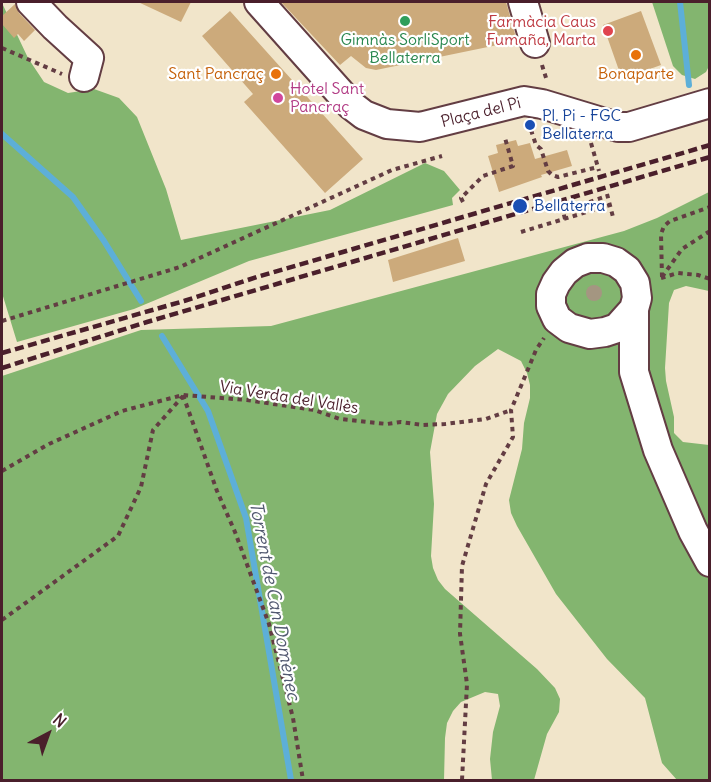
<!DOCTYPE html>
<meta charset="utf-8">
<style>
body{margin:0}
#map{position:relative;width:711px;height:782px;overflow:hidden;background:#f1e5ca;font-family:Delius,sans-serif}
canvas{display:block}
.frame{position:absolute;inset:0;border:3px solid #4a1f2b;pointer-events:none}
.north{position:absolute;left:18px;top:704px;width:60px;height:60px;-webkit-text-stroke:4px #fff;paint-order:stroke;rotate:41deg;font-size:16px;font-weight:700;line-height:24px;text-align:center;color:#4a1f2b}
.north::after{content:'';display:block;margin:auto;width:21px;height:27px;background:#4a1f2b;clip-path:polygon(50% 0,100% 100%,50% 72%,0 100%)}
</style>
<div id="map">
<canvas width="711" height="782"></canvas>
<div class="frame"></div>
<div class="north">N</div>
</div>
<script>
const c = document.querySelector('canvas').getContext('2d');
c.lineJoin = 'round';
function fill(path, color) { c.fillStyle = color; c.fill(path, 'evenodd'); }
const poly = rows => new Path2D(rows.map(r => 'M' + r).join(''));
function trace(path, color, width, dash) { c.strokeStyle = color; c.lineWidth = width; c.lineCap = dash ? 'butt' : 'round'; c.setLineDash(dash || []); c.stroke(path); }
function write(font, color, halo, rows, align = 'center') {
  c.font = font + ' Delius,sans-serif'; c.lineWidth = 4.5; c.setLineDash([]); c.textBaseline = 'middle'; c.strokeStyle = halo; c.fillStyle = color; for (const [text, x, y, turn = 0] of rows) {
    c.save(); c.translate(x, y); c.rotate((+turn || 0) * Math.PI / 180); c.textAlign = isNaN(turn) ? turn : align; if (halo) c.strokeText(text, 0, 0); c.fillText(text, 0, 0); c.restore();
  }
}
fill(poly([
 [652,2,709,2,709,66,706,72,695,79,682,75,673,66],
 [2,3,28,58,44,82,68,93,94,89,119,98,137,117,166,189,181,240,330,210,425,163,444,171,460,190,452,198,453,205,249,261,134,309,17,342,2,293],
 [709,192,709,291,686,286,674,290,669,303,665,368,666,381,674,417,674,433,683,442,709,445,709,780,677,780,662,763,645,698,607,659,556,594,517,526,511,513,509,500,522,449,524,423,530,398,530,385,527,373,521,361,498,349,475,366,448,394,437,414,430,452,434,504,431,556,433,568,438,580,445,589,537,669,555,688,560,699,559,712,547,734,534,780,492,780,490,759,493,732,500,706,498,694,485,692,461,702,453,711,447,723,445,738,444,780,2,780,2,376,141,330,271,326,624,231,657,218]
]), '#83b56f');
trace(poly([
 [680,2,689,85],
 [2,134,73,197,104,241,141,301],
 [162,336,208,411,246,518,291,780]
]), '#5dafd8', 6);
fill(poly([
 [138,2,191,2,181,22],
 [281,2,506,2,517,41,376,70,366,68,351,56,340,65],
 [15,4,19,13,35,30,24,41,18,34,14,38,2,24,2,16],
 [230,11,363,159,325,193,244,102,253,94,202,36],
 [641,11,661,65,622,79,603,25],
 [516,140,518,146,530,143,535,159,567,150,572,166,541,175,542,177,499,192,488,156,498,153,496,145],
 [458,238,465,261,393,282,388,260]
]), '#ccaa7b');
const minor = poly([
 [31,2,55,27,89,58,84,77],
 [259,2,351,105,364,115,387,124,420,127,524,101,542,104,618,127,629,127,710,103],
 [523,2,535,43],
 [588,258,603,258,616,262,627,270,635,283,637,298,634,309,617,328,605,332,590,334,569,328,557,319,551,306,551,294,556,283,564,272,575,263,588,258],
 [634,309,634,372,658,450,693,531,710,562]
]);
trace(minor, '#633d43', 32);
trace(poly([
 [2,48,62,74],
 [542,65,547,81],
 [531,130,536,145,541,149,548,171,552,175,558,177,598,167],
 [591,143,599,171],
 [607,194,613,217],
 [463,202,461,198,483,176,513,166,505,138],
 [565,219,563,211,607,196],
 [521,232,610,205],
 [662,277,661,234,664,226,670,221,710,207],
 [662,277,682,249,710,231],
 [661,278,678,273,698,275,710,279],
 [2,321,180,267,392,170,442,156],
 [183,395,217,491,235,532,269,624,293,718,303,780],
 [2,471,49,444,122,411,183,395,247,400,314,410,340,419,387,424,401,422,423,425,445,424,486,419,511,410],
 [2,620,118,536,141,487,153,430,183,396],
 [462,780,467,684,460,634,462,566,486,484,513,437,511,410,536,350,544,338]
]), '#633d43', 4, [4.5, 4.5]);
trace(minor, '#fff', 28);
trace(poly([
 [2,353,184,301,257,277,710,145],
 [2,368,147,322,710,157]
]), '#4a1f2b', 4.5, [9, 4.5]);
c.fillStyle = '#a49681';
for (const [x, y] of [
 [594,293]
]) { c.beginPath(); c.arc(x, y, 8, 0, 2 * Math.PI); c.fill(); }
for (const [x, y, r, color] of [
 [405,21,6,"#2e9e5b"],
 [608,31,6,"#e0444e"],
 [636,55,6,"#e8710a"],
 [276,74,6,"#e8710a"],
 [278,98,6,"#d1479c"],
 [530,125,6,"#1a4fb4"],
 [520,206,8,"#1a4fb4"]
]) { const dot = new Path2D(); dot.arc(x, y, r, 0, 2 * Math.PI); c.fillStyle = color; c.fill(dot); trace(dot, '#fff', 2); }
write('16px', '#be3a42', '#fff', [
 ["Farmàcia Caus",596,22],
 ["Fumaña, Marta",596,40]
], 'right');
write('16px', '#27864d', '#fff', [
 ["Gimnàs SorliSport",405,40],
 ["Bellaterra",405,58]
]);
write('16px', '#c56008', '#fff', [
 ["Sant Pancraç",264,74],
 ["Bonaparte",636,74,"center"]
], 'right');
write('16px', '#b23c85', '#fff', [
 ["Hotel Sant",290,89],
 ["Pancraç",290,107]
], 'left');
write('16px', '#4a1f2b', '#fff', [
 ["Plaça del Pi",481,113,-14],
 ["Via Verda del Vallès",289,398,9]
]);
write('16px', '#164399', '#fff', [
 ["Pl. Pi - FGC",542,116],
 ["Bellaterra",542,134],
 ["Bellaterra",534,206]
], 'left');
write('italic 18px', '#525970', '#fff', [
 ["Torrent de Can Domènec",274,601,79]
]);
</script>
